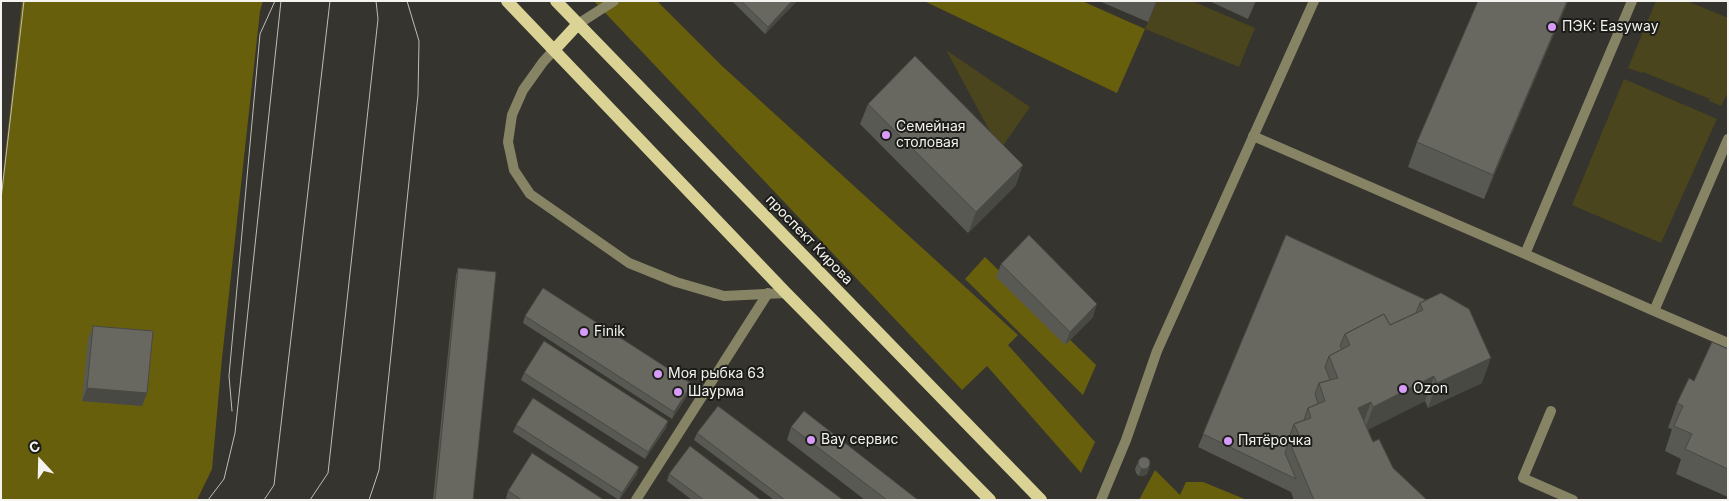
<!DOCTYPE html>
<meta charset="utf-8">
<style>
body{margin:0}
#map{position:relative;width:1729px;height:501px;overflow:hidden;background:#35342e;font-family:Inter,sans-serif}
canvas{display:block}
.frame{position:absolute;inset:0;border:2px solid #f4f3ef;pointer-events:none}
.north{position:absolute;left:15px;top:436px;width:50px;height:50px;-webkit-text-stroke:4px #1c1c19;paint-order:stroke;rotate:339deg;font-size:14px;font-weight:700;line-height:20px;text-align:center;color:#f4f3ef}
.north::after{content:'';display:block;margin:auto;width:18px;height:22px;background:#f4f3ef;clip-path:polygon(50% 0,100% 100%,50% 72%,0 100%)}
</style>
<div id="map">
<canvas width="1729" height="501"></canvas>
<div class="frame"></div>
<div class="north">С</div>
</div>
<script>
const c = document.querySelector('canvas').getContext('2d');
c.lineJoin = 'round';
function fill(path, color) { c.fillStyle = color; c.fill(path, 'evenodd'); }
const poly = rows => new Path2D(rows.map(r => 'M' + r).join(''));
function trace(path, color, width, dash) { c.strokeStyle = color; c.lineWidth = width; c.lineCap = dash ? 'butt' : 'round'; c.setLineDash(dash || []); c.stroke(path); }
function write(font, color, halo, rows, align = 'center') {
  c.font = font + ' Inter,sans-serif'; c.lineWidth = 4; c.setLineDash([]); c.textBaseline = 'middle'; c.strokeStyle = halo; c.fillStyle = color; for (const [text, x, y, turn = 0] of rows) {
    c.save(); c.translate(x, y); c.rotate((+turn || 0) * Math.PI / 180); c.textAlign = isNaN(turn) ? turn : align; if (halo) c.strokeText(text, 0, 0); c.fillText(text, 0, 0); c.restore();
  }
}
fill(poly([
 [1157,1,1192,1,1255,28,1239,67,1145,29],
 [1656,1,1687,1,1728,18,1728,92,1721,106,1709,101,1710,99,1643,72,1642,73,1628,68],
 [946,50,1030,107,1000,150],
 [1624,79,1717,119,1661,243,1572,205]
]), '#4a451d');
fill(poly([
 [22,1,263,1,260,11,222,358,212,469,197,500,1,500,1,193],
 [594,1,657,1,722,66,1018,335,1008,345,1095,442,1081,473,987,366,962,390],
 [924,1,1082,1,1145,29,1117,93],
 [985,257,1096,365,1083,395,965,279],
 [1155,470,1180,495,1186,482,1203,482,1247,500,1139,500]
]), '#685f0d');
trace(poly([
 [578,24,614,1],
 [1253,136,1525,254,1632,1],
 [1525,254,1654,311,1728,139],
 [1654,311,1728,343],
 [1551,411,1523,478,1573,500],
 [636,500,768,293]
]), '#878466', 10);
trace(poly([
 [554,50,543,62,523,90,512,115,508,142,514,170,530,194,629,263,676,282,724,296,786,293],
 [1101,500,1126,440,1157,351,1314,1]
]), '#878466', 10);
trace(poly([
 [507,1,786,293,990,500],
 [556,1,1041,500],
 [554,50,578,24]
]), '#dad395', 12);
trace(poly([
 [1,199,24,1],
 [232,411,229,376,260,34,275,1],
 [208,500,224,479,235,433,281,1],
 [264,500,274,485,330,1],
 [310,500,328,473,378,19,376,1],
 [369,500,379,470,418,95,419,41,407,1]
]), '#bebdb9', 1);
fill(poly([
 [732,1,797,1,765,34],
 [1099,1,1157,1,1148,22],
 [1209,1,1256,1,1248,19],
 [1478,1,1568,1,1484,199,1408,167,1417,142],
 [868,104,1016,185,968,233,860,124],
 [1286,235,1426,300,1482,383,1428,408,1425,401,1367,430,1373,442,1393,468,1427,500,1294,500,1291,492,1198,447],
 [1001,264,1093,317,1065,345,996,277],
 [458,268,473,500,433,500,456,275],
 [525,316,692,384,690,391,672,419,523,323],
 [93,326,147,393,142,406,82,401,88,339],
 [1728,349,1728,497,1676,474,1681,459,1665,451,1672,429,1668,428,1677,403],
 [524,373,668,421,666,428,645,459,521,380],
 [516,425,637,474,619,500,513,432],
 [791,427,918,500,865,500,787,440],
 [697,433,843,500,774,500,694,440],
 [1138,462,1147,474,1143,476,1139,476,1136,473,1135,469],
 [669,474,761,500,692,500,667,481],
 [508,491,604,500,509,500,506,498]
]), '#595953');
fill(poly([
 [792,1,797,1,765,34,768,27],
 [1156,1,1157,1,1148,22],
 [1255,1,1256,1,1248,19],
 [1567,1,1568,1,1484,199,1493,175],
 [1023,165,1016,185,968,233,976,212],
 [1097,304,1093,317,1065,345,1070,332],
 [1491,358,1482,383,1428,408,1437,383],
 [1434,376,1425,401,1364,432,1373,407],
 [692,384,690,391,672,419,674,412],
 [87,388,147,393,142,406,82,401],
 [1371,402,1362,427,1358,408],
 [668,421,666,428,645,459,648,452],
 [639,467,637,474,619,500,622,493],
 [1150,467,1147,474,1143,476,1139,476,1141,469]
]), '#494944');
const building = poly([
 [741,1,792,1,768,27,741,1],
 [1478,1,1567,1,1493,175,1417,142,1478,1],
 [915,56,1023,165,976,212,868,104,915,56],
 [1029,235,1097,304,1070,332,1001,264,1029,235],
 [1286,235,1426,300,1420,303,1416,313,1390,325,1384,314,1345,334,1340,346,1342,349,1329,356,1325,367,1330,380,1319,383,1315,394,1318,404,1308,408,1304,420,1294,424,1290,435,1292,441,1289,441,1285,453,1296,479,1203,434,1286,235],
 [458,268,496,272,473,500,435,500,458,268],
 [543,288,692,384,674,412,525,316,543,288],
 [1441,293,1469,309,1491,358,1437,383,1434,376,1373,407,1371,402,1358,408,1373,442,1379,439,1393,468,1427,500,1314,500,1289,441,1301,439,1294,424,1311,418,1308,408,1325,401,1319,383,1338,378,1329,356,1350,345,1345,334,1384,314,1390,325,1423,310,1420,303,1441,293],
 [93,326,153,331,147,393,87,388,93,326],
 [544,341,668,421,648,452,524,373,544,341],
 [1712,342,1728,349,1728,469,1685,449,1692,434,1674,426,1683,406,1677,403,1689,378,1694,381,1712,342],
 [533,398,639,467,622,493,516,425,533,398],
 [718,406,843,500,785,500,697,433,718,406],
 [804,411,918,500,887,500,791,427,804,411],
 [690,446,761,500,704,500,669,474,690,446],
 [532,453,604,500,522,500,508,491,532,453],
 '1138 463a6 6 0 1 1 12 0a6 6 0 1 1-12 0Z'
]);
fill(building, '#686861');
trace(building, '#494944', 1);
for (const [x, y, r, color] of [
 [1552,27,5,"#d79bf9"],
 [886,135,5,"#d79bf9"],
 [584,332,5,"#d79bf9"],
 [658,374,5,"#d79bf9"],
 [1403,389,5,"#d79bf9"],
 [678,392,5,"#d79bf9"],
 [811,440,5,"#d79bf9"],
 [1228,441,5,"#d79bf9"]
]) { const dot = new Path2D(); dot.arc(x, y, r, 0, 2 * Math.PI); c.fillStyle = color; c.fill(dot); trace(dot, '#1c1c19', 2); }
write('14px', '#f4f3ef', '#1c1c19', [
 ["ПЭК: Easyway",1562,27],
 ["Семейная",896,127],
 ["столовая",896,143],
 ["Finik",594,332],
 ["Моя рыбка 63",668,374],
 ["Ozon",1413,389],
 ["Шаурма",688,392],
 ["Вау сервис",821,440],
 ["Пятёрочка",1238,441]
], 'left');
write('14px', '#f4f3ef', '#1c1c19', [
 ["проспект Кирова",809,240,46]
]);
</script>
